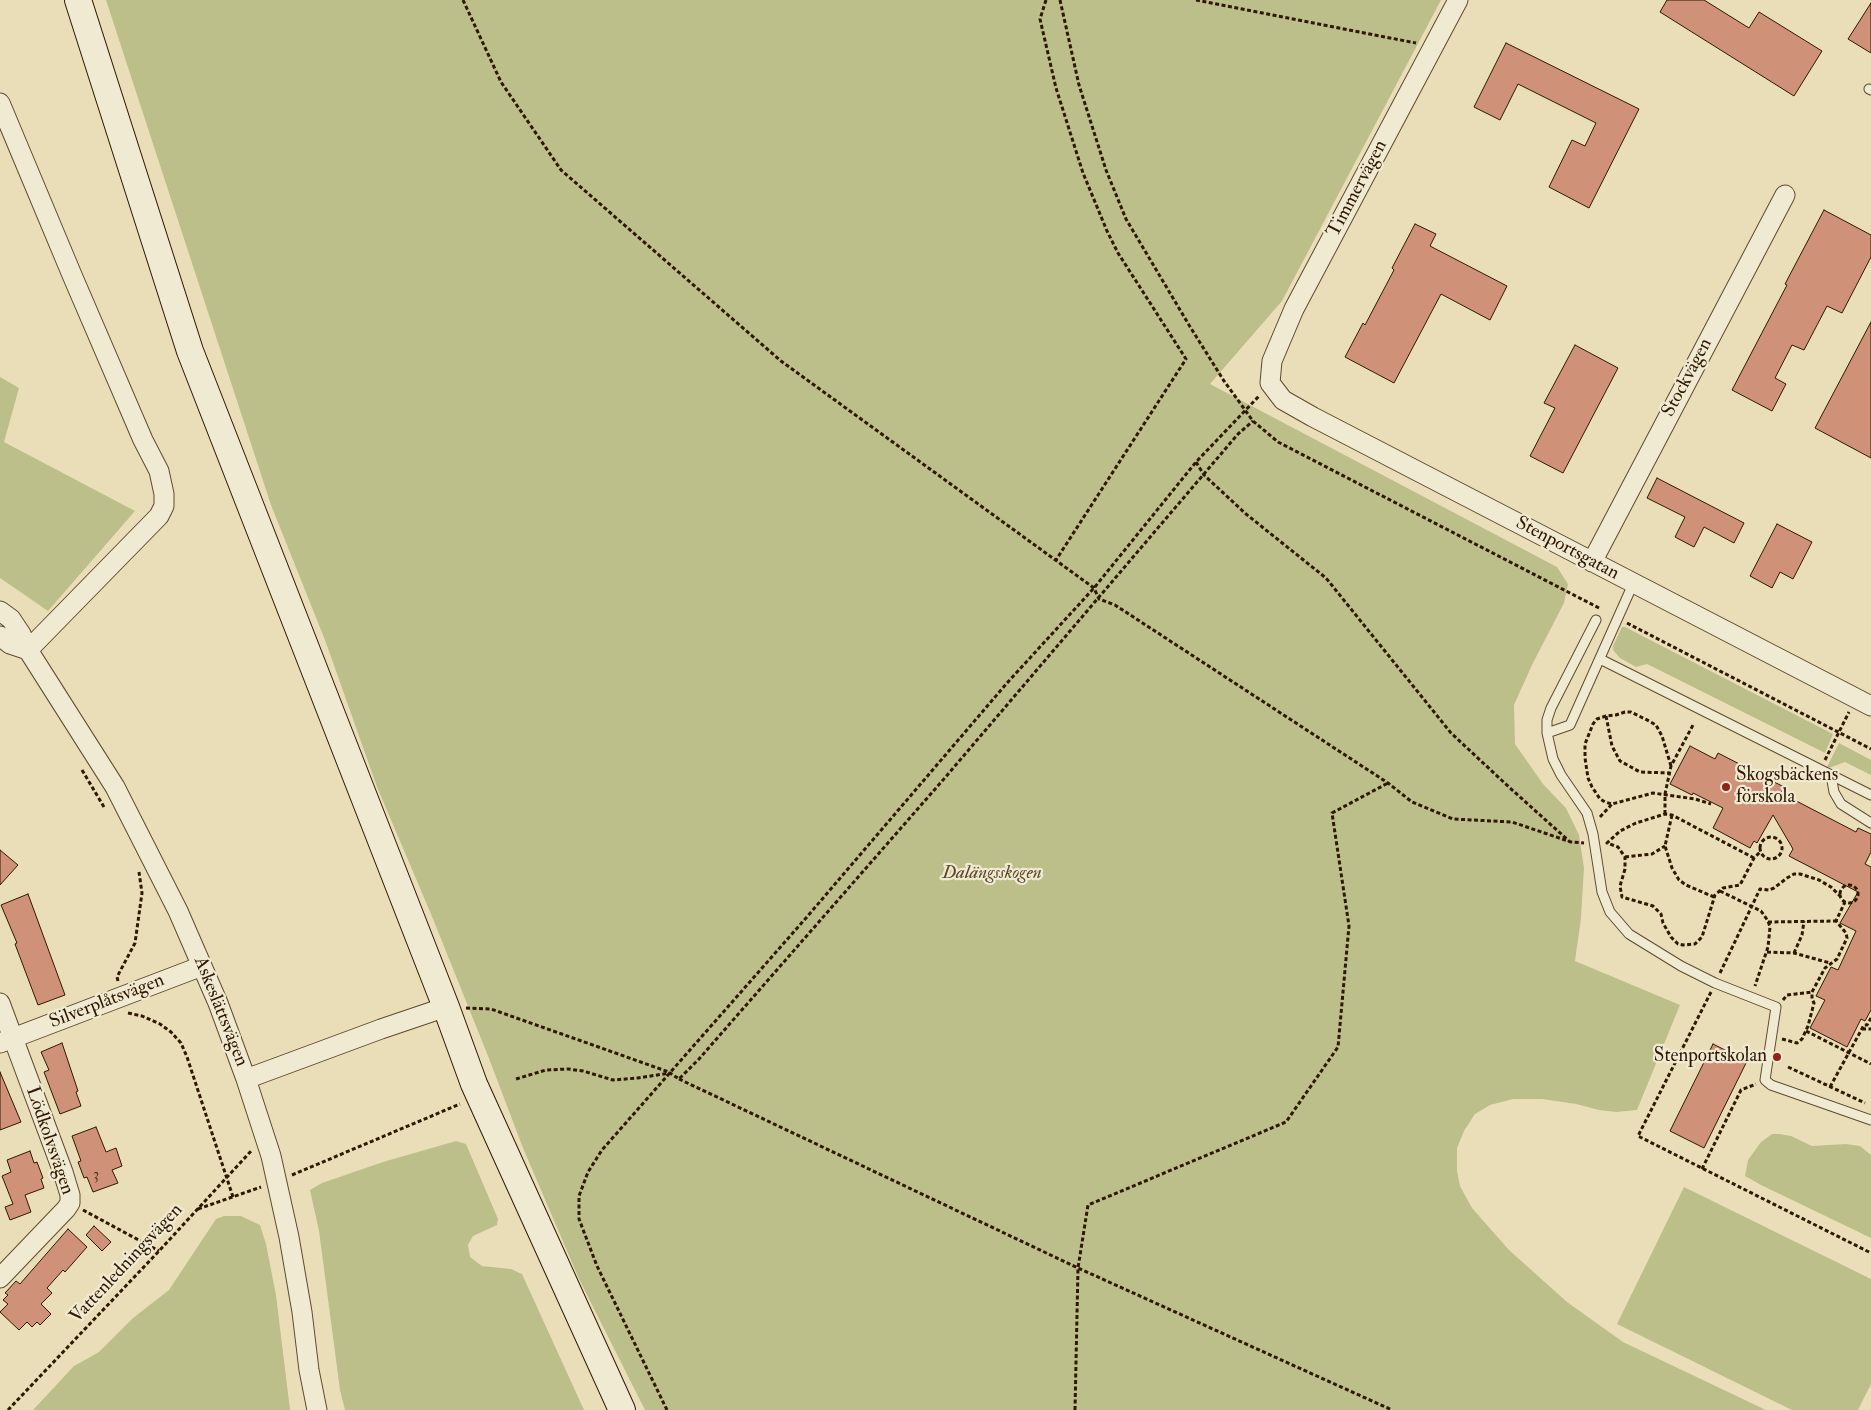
<!DOCTYPE html>
<meta charset="utf-8">
<style>
body{margin:0}
canvas{display:block;background:#eadeb9}
</style>
<canvas width="1871" height="1410"></canvas>
<script>
const c = document.querySelector('canvas').getContext('2d');
c.lineJoin = 'round';
function fill(path, color) { c.fillStyle = color; c.fill(path, 'evenodd'); }
const poly = rows => new Path2D(rows.map(r => 'M' + r).join(''));
function trace(path, color, width, dash) { c.strokeStyle = color; c.lineWidth = width; c.lineCap = dash ? 'butt' : 'round'; c.setLineDash(dash || []); c.stroke(path); }
function write(font, color, halo, rows, align = 'center') {
  c.font = font + ' "IM FELL Double Pica",serif'; c.lineWidth = 4.5; c.setLineDash([]); c.textBaseline = 'middle'; c.strokeStyle = halo; c.fillStyle = color; for (const [text, x, y, turn = 0] of rows) {
    c.save(); c.translate(x, y); c.rotate((+turn || 0) * Math.PI / 180); c.textAlign = isNaN(turn) ? turn : align; if (halo) c.strokeText(text, 0, 0); c.fillText(text, 0, 0); c.restore();
  }
}
fill(poly([
 [106,0,1441,0,1282,301,1210,384,1557,567,1568,584,1564,603,1532,665,1514,705,1515,744,1543,784,1566,808,1579,835,1584,868,1581,918,1575,961,1680,1005,1637,1110,1616,1112,1599,1110,1576,1104,1542,1099,1513,1099,1490,1105,1475,1114,1464,1131,1457,1148,1457,1171,1460,1186,1472,1208,1509,1250,1567,1302,1623,1342,1766,1410,645,1410,579,1279,523,1148,488,1056,431,914,377,787,325,640,271,505],
 [0,377,19,388,4,442,135,511,48,611,0,578],
 [1622,627,1625,627,1833,734,1825,753,1647,664,1636,667,1620,658,1613,650,1613,646],
 [1839,743,1871,760,1871,775,1845,762,1829,768,1827,767],
 [1772,1134,1780,1134,1791,1136,1812,1146,1846,1144,1860,1146,1871,1155,1871,1238,1761,1185,1745,1176,1748,1160,1761,1142],
 [456,1141,466,1144,498,1219,497,1225,473,1236,468,1245,470,1257,482,1266,511,1269,522,1274,584,1410,345,1410,340,1390,319,1231,310,1190,322,1183,383,1162],
 [1684,1187,1871,1279,1871,1384,1858,1410,1792,1410,1617,1324],
 [224,1216,241,1216,260,1225,266,1244,276,1295,290,1410,33,1410,74,1366,99,1352,133,1318,169,1290,216,1219]
]), '#bdbf8b');
const building = poly([
 [1667,0,1704,0,1749,28,1759,12,1822,51,1794,96,1660,12,1667,0],
 [1871,3,1871,53,1848,39,1871,3],
 [1506,43,1639,109,1589,208,1549,187,1572,140,1585,146,1596,123,1518,84,1500,120,1474,107,1506,43],
 [1824,210,1871,235,1871,257,1842,313,1827,306,1804,350,1792,345,1775,378,1786,384,1772,411,1732,390,1787,285,1785,284,1824,210],
 [1415,224,1436,234,1430,246,1507,286,1490,320,1441,294,1394,383,1345,357,1363,323,1365,325,1394,270,1392,268,1415,224],
 [1871,322,1871,458,1815,428,1871,322],
 [1575,345,1618,368,1563,473,1530,456,1555,408,1544,403,1575,345],
 [1657,478,1744,523,1734,543,1704,527,1694,547,1675,537,1685,517,1647,498,1657,478],
 [1777,524,1812,542,1793,579,1780,572,1772,588,1750,576,1777,524],
 [1690,746,1715,759,1718,753,1784,787,1781,793,1856,832,1858,828,1871,834,1871,852,1865,864,1871,867,1871,1010,1865,1021,1861,1019,1847,1047,1810,1028,1825,1000,1816,996,1831,967,1838,970,1856,931,1840,923,1858,892,1789,856,1793,849,1773,815,1757,843,1754,841,1750,848,1713,828,1723,808,1693,793,1692,795,1670,784,1690,746],
 [0,850,18,865,0,885,0,850],
 [28,894,65,995,38,1005,15,944,17,943,1,905,28,894],
 [62,1043,78,1091,76,1092,81,1106,60,1114,44,1072,49,1070,41,1052,62,1043],
 [1713,1044,1747,1061,1704,1148,1670,1131,1713,1044],
 [0,1072,21,1122,0,1130,0,1072],
 [96,1127,106,1152,116,1148,122,1166,112,1170,118,1183,93,1192,87,1177,84,1178,78,1162,81,1161,72,1136,96,1127],
 [30,1151,34,1163,37,1162,43,1178,41,1179,44,1188,25,1195,31,1212,10,1220,5,1207,13,1204,2,1176,11,1172,7,1160,30,1151],
 [94,1226,111,1242,102,1251,86,1235,94,1226],
 [68,1229,87,1247,65,1272,63,1270,47,1288,52,1293,41,1304,51,1314,40,1325,37,1322,32,1327,27,1322,19,1330,0,1312,8,1304,3,1300,8,1295,5,1293,16,1281,20,1284,68,1229]
]);
fill(building, '#d09179');
trace(building, '#2f1800', 1);
const service = poly([
 [1869,89,1871,90],
 [1596,620,1551,708,1547,720,1547,733,1553,759,1561,775,1587,813,1593,834,1602,892,1610,912,1629,934,1681,966,1715,983,1776,1007,1765,1080,1771,1085,1871,1120],
 [1600,659,1871,795],
 [1547,733,1570,725,1633,584],
 [1831,775,1834,792,1841,804,1871,823]
]);
const minor = poly([
 [1458,0,1294,309,1272,361,1270,383,1283,400,1313,417,1871,706],
 [0,103,72,275,143,440,159,471,164,494,164,506,159,516,28,650],
 [1592,562,1785,195],
 [0,611,11,619,21,634,28,650,115,787,178,911,218,1003,246,1079,271,1156,289,1237,302,1312,309,1370,317,1410],
 [0,636,10,644,28,650],
 [0,1003,63,1172,70,1195,70,1203,66,1209,0,1278],
 [0,1043,202,966],
 [246,1079,381,1029,446,1007]
]);
const secondary = poly([
 [78,0,190,351,446,1007,474,1084,622,1410]
]);
trace(service, '#5e4a2e', 11);
trace(minor, '#5e4a2e', 21);
trace(secondary, '#2f1800', 28);
trace(poly([
 [463,0,501,82,561,170,781,361,1094,588,1099,599,1115,605,1388,783,1412,802,1453,819,1512,822,1571,842,1584,843],
 [1046,0,1040,19,1056,88,1083,173,1107,231,1118,253,1186,359,1056,560],
 [1060,0,1079,85,1106,170,1126,219,1189,325,1224,381,1253,421,1278,442,1599,608],
 [1196,0,1416,43],
 [1196,462,1204,475,1246,514,1326,578,1451,733,1510,788,1569,841],
 [1627,623,1871,749],
 [1606,716,1612,746,1620,761,1640,772,1670,773],
 [1825,760,1849,712],
 [1671,766,1662,736,1656,725,1649,721,1631,712,1625,712,1616,715,1606,716,1597,719,1593,724,1585,744,1585,758,1588,778,1592,787,1600,799,1605,802,1612,804,1653,793,1695,799,1711,804],
 [82,770,104,807],
 [1665,814,1665,794,1671,766,1693,725],
 [1672,815,1665,846,1672,868,1679,880,1686,885,1714,897],
 [1600,817,1612,804],
 '1760 848a11 11 0 1 1 22 0a11 11 0 1 1-22 0Z',
 [1625,857,1652,854,1665,846],
 [1754,858,1672,815,1665,814,1636,823,1620,831,1607,843,1618,847,1625,857,1625,869,1620,886,1622,897,1653,906,1661,914,1663,923,1671,937,1678,944,1683,945,1695,944,1702,937,1715,895,1723,888,1740,885,1754,858,1760,852],
 '1840 894a9 9 0 1 1 18 0a9 9 0 1 1-18 0Z',
 [1720,891,1761,911,1768,921,1770,927,1768,947,1755,986],
 [1768,922,1836,921],
 [1767,952,1794,953,1830,963],
 [1794,953,1802,935,1804,921],
 [1720,973,1760,889,1769,890,1774,888,1787,878,1794,874,1800,874,1819,880,1831,887,1840,896],
 [118,981,117,977,135,943,142,893,139,872],
 [1711,992,1638,1136,1871,1253],
 [1783,1000,1787,995,1812,992],
 [466,1008,491,1009,669,1072],
 [128,1013,142,1016,160,1024,171,1032,181,1043,187,1057,233,1197],
 [1862,1029,1871,1029],
 [1806,1031,1871,1064],
 [1782,1039,1797,1043,1802,1039,1808,1026,1814,1003,1812,999,1812,992,1825,968,1837,959,1847,938,1846,933,1836,921,1845,902],
 [1788,1067,1865,1103],
 [516,1079,546,1070,568,1069,583,1071,613,1080,638,1078,670,1073,679,1079,699,1059,943,780,1238,434,1253,421],
 [679,1079,1078,1268,1392,1410],
 [1830,1087,1864,1025,1867,1025,1871,1018],
 [1702,1169,1741,1090,1756,1084],
 [292,1175,460,1104],
 [198,1209,261,1187],
 [83,1210,159,1251],
 [8,1410,159,1251,252,1150],
 [667,1410,597,1266,579,1219,579,1196,588,1172,602,1150,806,918,1007,683,1094,588,1196,462,1260,395],
 [1075,1410,1078,1268,1088,1205,1286,1122,1338,1047,1349,926,1332,813,1388,783]
]), '#2f1800', 3, [4, 2.5]);
trace(service, '#f1ead2', 9);
trace(minor, '#f1ead2', 19);
trace(secondary, '#f1ead2', 26);
for (const [x, y, r, color] of [
 [1726,787,5,"#8f2418"],
 [1777,1057,5,"#8f2418"]
]) { const dot = new Path2D(); dot.arc(x, y, r, 0, 2 * Math.PI); c.fillStyle = color; c.fill(dot); trace(dot, '#f1ead2', 2); }
write('16px', '#57361e', null, [
 ["3",96,1176]
]);
write('19px', '#2f1800', '#f1ead2', [
 ["Timmervägen",1358,189,-62],
 ["Stockvägen",1688,378,-62],
 ["Stenportsgatan",1567,549,28],
 ["Silverplåtsvägen",107,1002,-21],
 ["Askeslättsvägen",220,1012,68],
 ["Lödkolvsvägen",49,1141,71],
 ["Vattenledningsvägen",127,1264,-47]
]);
write('19px', '#2f1800', '#f1ead2', [
 ["Skogsbäckens",1736,776],
 ["förskola",1736,798],
 ["Stenportskolan",1767,1057,"right"]
], 'left');
write('italic 19px', '#5a4a2a', '#f1ead2', [
 ["Dalängsskogen",992,874]
]);
</script>
